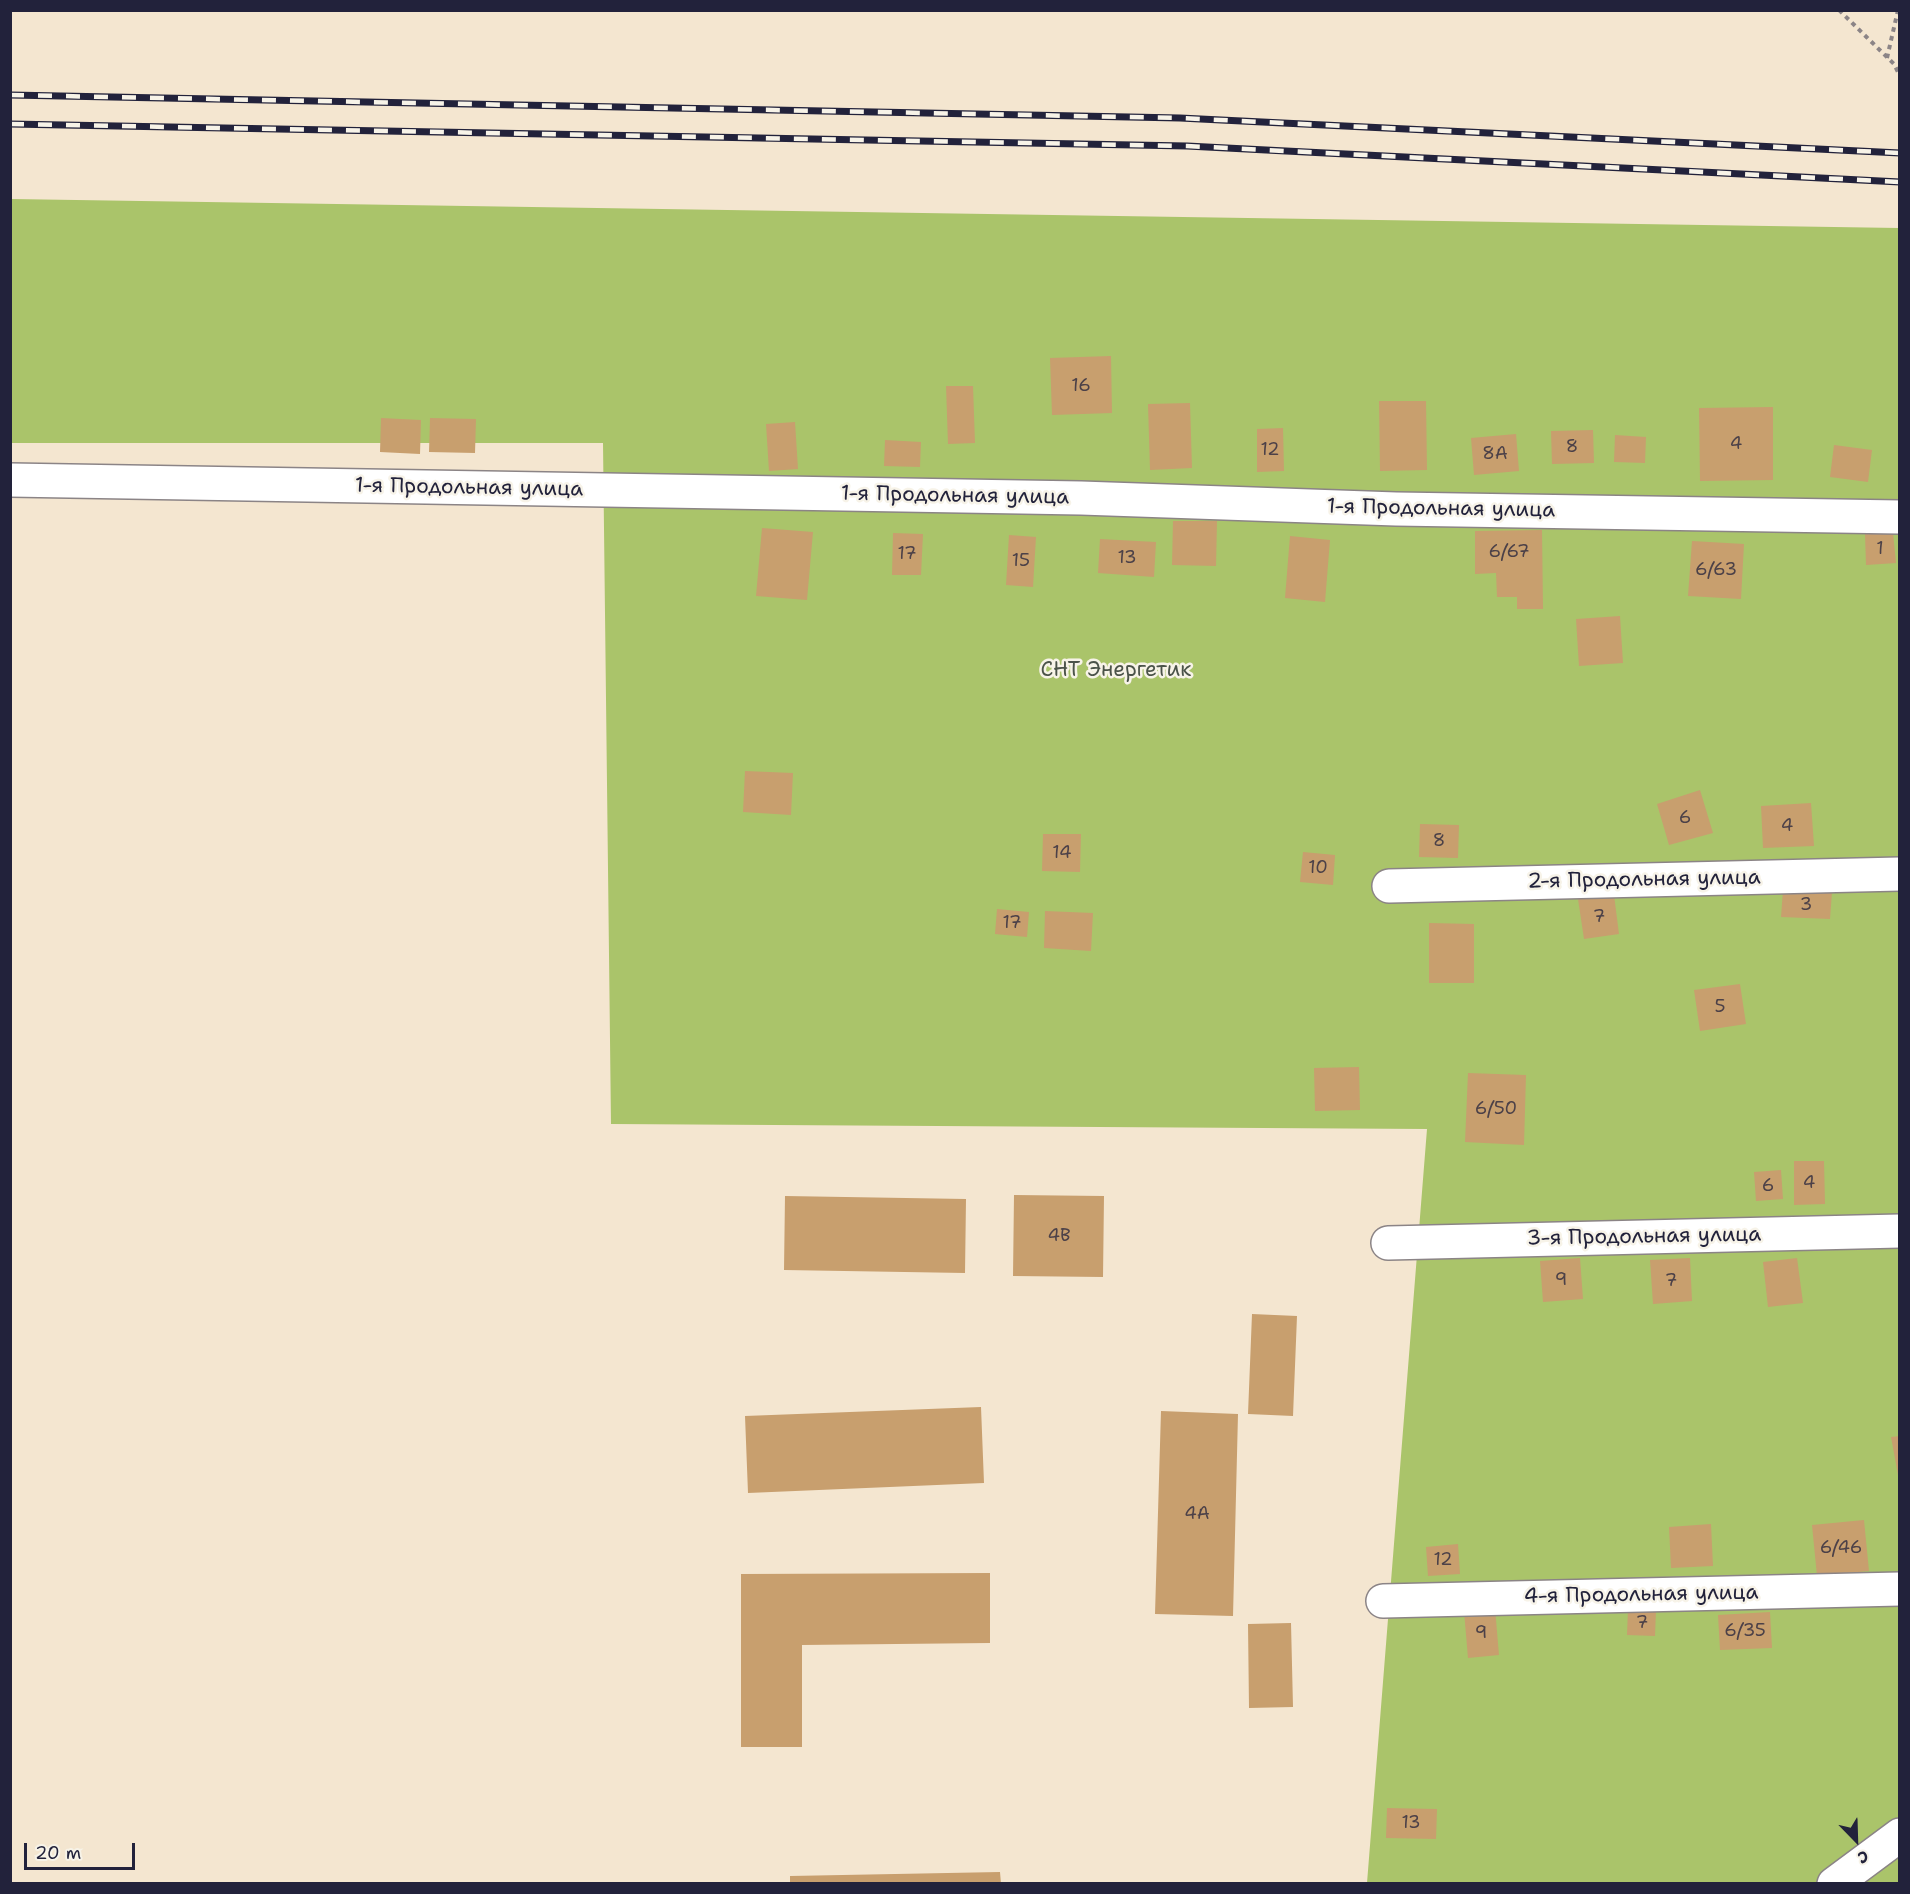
<!DOCTYPE html>
<meta charset="utf-8">
<style>
body{margin:0}
#map{position:relative;width:1910px;height:1894px;overflow:hidden;background:#f4e6d0;font-family:"Shantell Sans",sans-serif}
canvas{display:block}
.frame{position:absolute;inset:0;border:12px solid #22223b;pointer-events:none}
.north{position:absolute;left:1826px;top:1810px;width:60px;height:60px;-webkit-text-stroke:4px #f7f3e8;paint-order:stroke;rotate:157deg;font-size:16px;font-weight:700;line-height:24px;text-align:center;color:#22223b}
.north::after{content:'';display:block;margin:auto;width:21px;height:27px;background:#22223b;clip-path:polygon(50% 0,100% 100%,50% 72%,0 100%)}
.scale{position:absolute;left:24px;top:1843px;width:111px;height:27px;box-sizing:border-box;border:3px solid #22223b;border-top:0;padding-left:8px;font-size:18px;line-height:21px;white-space:nowrap;color:#22223b;-webkit-text-stroke:4px #f7f3e8;paint-order:stroke}
</style>
<div id="map">
<canvas width="1910" height="1894"></canvas>
<div class="frame"></div>
<div class="north">С</div>
<div class="scale">20 m</div>
</div>
<script>
const c = document.querySelector('canvas').getContext('2d');
c.lineJoin = 'round';
function fill(path, color) { c.fillStyle = color; c.fill(path, 'evenodd'); }
const poly = rows => new Path2D(rows.map(r => 'M' + r).join(''));
function trace(path, color, width, dash) { c.strokeStyle = color; c.lineWidth = width; c.lineCap = dash ? 'butt' : 'round'; c.setLineDash(dash || []); c.stroke(path); }
function write(font, color, halo, rows, align = 'center') {
  c.font = font + ' "Shantell Sans",sans-serif'; c.lineWidth = 5; c.setLineDash([]); c.textBaseline = 'middle'; c.strokeStyle = halo; c.fillStyle = color; for (const [text, x, y, turn = 0] of rows) {
    c.save(); c.translate(x, y); c.rotate((+turn || 0) * Math.PI / 180); c.textAlign = isNaN(turn) ? turn : align; if (halo) c.strokeText(text, 0, 0); c.fillText(text, 0, 0); c.restore();
  }
}
fill(poly([
 [11,199,1899,228,1899,1883,1367,1883,1427,1129,611,1124,603,443,11,443]
]), '#aac46a');
fill(poly([
 [1111,356,1112,413,1052,415,1050,358],
 [946,386,973,386,975,443,948,444],
 [1379,401,1426,401,1427,470,1380,471],
 [1190,403,1192,468,1150,470,1148,404],
 [1773,407,1773,480,1700,481,1699,408],
 [381,418,421,420,420,454,380,452],
 [430,418,476,419,475,453,429,452],
 [795,422,798,469,769,471,766,424],
 [1283,428,1284,471,1257,472,1257,429],
 [1593,430,1594,463,1552,464,1551,431],
 [1516,434,1519,471,1474,475,1471,438],
 [1615,435,1646,437,1645,463,1614,462],
 [885,440,921,442,920,467,884,466],
 [1834,445,1872,450,1868,482,1830,477],
 [1173,521,1217,521,1216,566,1172,565],
 [762,528,813,532,807,600,756,596],
 [1542,530,1543,609,1517,609,1517,597,1497,597,1496,573,1475,574,1475,531],
 [893,533,923,534,921,575,892,575],
 [1893,533,1896,563,1866,565,1865,534],
 [1009,535,1036,537,1033,587,1006,585],
 [1290,536,1330,540,1325,602,1285,598],
 [1100,539,1156,542,1154,577,1098,573],
 [1692,541,1744,544,1741,599,1688,596],
 [1620,616,1623,663,1579,666,1576,619],
 [745,771,793,773,791,815,743,812],
 [1700,790,1713,833,1669,845,1657,804],
 [1811,803,1814,846,1763,848,1761,806],
 [1420,824,1459,825,1458,858,1419,857],
 [1043,834,1081,834,1080,872,1042,871],
 [1303,852,1335,855,1333,885,1300,882],
 [1783,890,1832,892,1830,919,1781,917],
 [1614,895,1619,934,1584,939,1578,899],
 [997,909,1029,912,1027,937,995,934],
 [1045,911,1093,913,1091,951,1044,948],
 [1429,923,1474,924,1474,983,1429,983],
 [1740,984,1746,1024,1700,1031,1694,990],
 [1359,1067,1360,1110,1315,1111,1314,1068],
 [1468,1073,1526,1075,1524,1145,1465,1142],
 [1794,1161,1824,1161,1825,1204,1794,1205],
 [1781,1170,1783,1199,1756,1201,1754,1172],
 [1014,1195,1104,1196,1103,1277,1013,1276],
 [785,1196,966,1199,965,1273,784,1270],
 [1580,1258,1583,1299,1543,1302,1540,1261],
 [1690,1258,1692,1301,1653,1304,1650,1260],
 [1797,1258,1803,1303,1768,1307,1763,1262],
 [1252,1314,1297,1316,1293,1416,1248,1414],
 [981,1407,984,1483,748,1493,745,1416],
 [1161,1411,1238,1414,1233,1616,1155,1614],
 [1900,1436,1900,1475,1898,1475,1891,1437],
 [1864,1520,1869,1571,1817,1576,1812,1525],
 [1711,1524,1713,1566,1671,1568,1669,1527],
 [1458,1544,1460,1574,1428,1576,1426,1547],
 [990,1573,990,1643,802,1645,802,1747,741,1747,741,1574],
 [1495,1608,1499,1655,1468,1658,1464,1611],
 [1628,1609,1656,1610,1655,1636,1627,1635],
 [1770,1612,1772,1648,1720,1650,1718,1615],
 [1291,1623,1293,1707,1249,1708,1248,1624],
 [1387,1808,1437,1809,1436,1839,1386,1838],
 [1000,1872,1001,1884,790,1884,790,1876]
]), '#c89f6e');
const street = poly([
 [10,480,1081,498,1396,509,1900,517],
 [1389,886,1900,874],
 [1388,1243,1900,1231],
 [1383,1601,1900,1589],
 [1834,1884,1900,1835]
]);
trace(street, '#8b8486', 36);
trace(poly([
 [1839,10,1894,64,1900,76],
 [1887,58,1898,10]
]), '#8b8486', 4, [4.5, 4.5]);
trace(street, '#fff', 33);
const rail = poly([
 [10,95,1180,118,1900,153],
 [10,124,1187,146,1900,182]
]);
trace(rail, '#22223b', 7);
trace(rail, '#f7f3e8', 4.5, [14]);
write('18px', '#4c4148', null, [
 ["16",1081,386],
 ["4",1736,444],
 ["8",1572,447],
 ["12",1270,450],
 ["8А",1495,454],
 ["1",1880,549],
 ["6/67",1509,552],
 ["17",907,554],
 ["13",1127,558],
 ["15",1021,561],
 ["6/63",1716,570],
 ["6",1685,818],
 ["4",1787,826],
 ["8",1439,841],
 ["14",1062,853],
 ["10",1318,868],
 ["3",1806,905],
 ["7",1599,917],
 ["17",1012,923],
 ["5",1720,1007],
 ["6/50",1496,1109],
 ["4",1809,1183],
 ["6",1768,1186],
 ["4В",1059,1236],
 ["9",1561,1280],
 ["7",1671,1281],
 ["4А",1197,1514],
 ["6/46",1841,1548],
 ["12",1443,1560],
 ["7",1642,1623],
 ["6/35",1745,1631],
 ["9",1481,1633],
 ["13",1411,1823]
]);
write('21px', '#22223b', '#f7f3e8', [
 ["1-я Продольная улица",469,488,1],
 ["1-я Продольная улица",955,496,1],
 ["1-я Продольная улица",1441,509,1],
 ["2-я Продольная улица",1644,880,-1],
 ["3-я Продольная улица",1644,1237,-1],
 ["4-я Продольная улица",1641,1595,-1]
]);
write('21px', '#4b5349', '#f7f3e8', [
 ["СНТ Энергетик",1116,671]
]);
</script>
